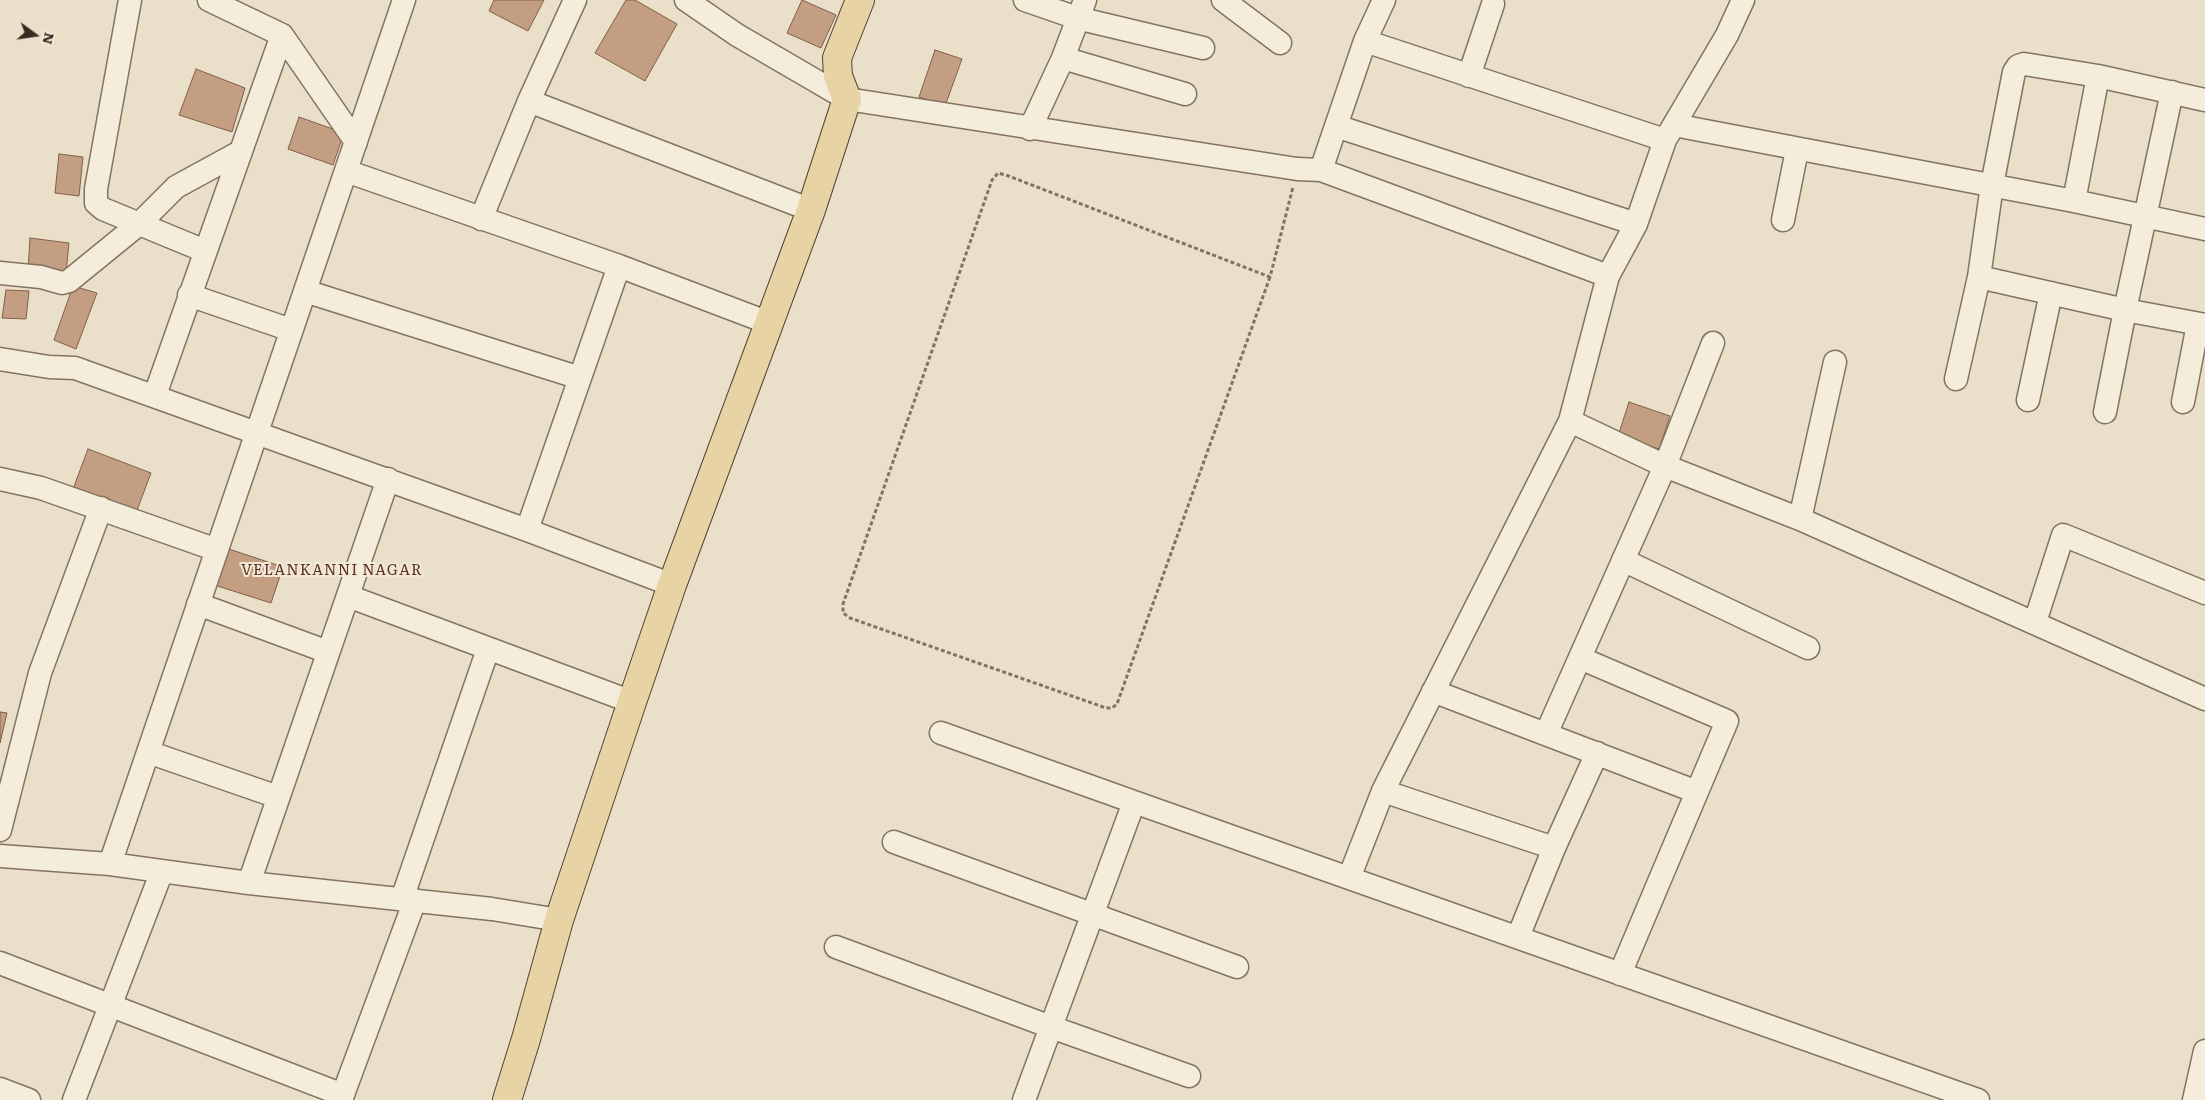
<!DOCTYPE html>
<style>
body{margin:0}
#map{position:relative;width:2205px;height:1100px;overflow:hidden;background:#eae0c9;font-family:Literata,serif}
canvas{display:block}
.north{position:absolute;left:10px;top:10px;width:50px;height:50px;-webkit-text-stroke:4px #f2ead7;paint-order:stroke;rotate:104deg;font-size:14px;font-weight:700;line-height:20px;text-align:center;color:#362b21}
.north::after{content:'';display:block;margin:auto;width:18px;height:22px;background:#362b21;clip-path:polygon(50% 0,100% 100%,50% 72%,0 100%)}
</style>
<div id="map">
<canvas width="2205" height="1100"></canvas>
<div class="north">N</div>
</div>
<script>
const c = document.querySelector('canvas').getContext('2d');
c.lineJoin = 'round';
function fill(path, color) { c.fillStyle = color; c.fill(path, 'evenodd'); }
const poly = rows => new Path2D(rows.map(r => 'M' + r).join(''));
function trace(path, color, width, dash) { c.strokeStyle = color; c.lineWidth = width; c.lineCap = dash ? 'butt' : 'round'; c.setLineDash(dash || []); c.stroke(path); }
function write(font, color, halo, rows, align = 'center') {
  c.font = font + ' Literata,serif'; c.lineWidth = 4; c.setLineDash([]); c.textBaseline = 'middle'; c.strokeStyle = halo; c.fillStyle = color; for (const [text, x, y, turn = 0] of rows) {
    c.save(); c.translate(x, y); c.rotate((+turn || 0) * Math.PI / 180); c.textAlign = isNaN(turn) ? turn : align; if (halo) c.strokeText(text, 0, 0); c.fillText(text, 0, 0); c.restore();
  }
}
const building = poly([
 [494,0,544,0,528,31,489,11,494,0],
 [626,0,635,0,677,24,645,81,595,53,626,0],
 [802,0,836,15,821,48,787,33,802,0],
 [935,50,962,59,945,106,919,97,935,50],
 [196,69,245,88,232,132,179,115,196,69],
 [299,117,344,133,333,165,288,149,299,117],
 [59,154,83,157,79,196,55,193,59,154],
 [30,238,69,243,66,273,28,270,30,238],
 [73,286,97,293,76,349,54,340,73,286],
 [6,290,29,291,26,319,2,318,6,290],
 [1629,402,1670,416,1659,449,1618,436,1629,402],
 [88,449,151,473,136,513,73,489,88,449],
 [223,547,283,567,271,603,211,584,223,547],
 [0,712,7,713,0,743,0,712]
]);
fill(building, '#c39e83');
trace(building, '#805f48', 1);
const minor = poly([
 [130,0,96,189,96,203,103,209,205,251],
 [209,0,282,35,356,142],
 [686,0,737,35,847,99,1297,169,1321,170,1608,276],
 [1025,0,1077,18,1203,48],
 [1223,0,1280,43],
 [1365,41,1665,140],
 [1063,58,1185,94],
 [1469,76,1493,4],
 [2172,92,2125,310,2205,325],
 [529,101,811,210],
 [1674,125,2074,201,2205,229],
 [1336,126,1636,224],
 [1030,129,1063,58,1085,0],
 [1321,170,1365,41,1384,0],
 [346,171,619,266,769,323],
 [2074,201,2098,76],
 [481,219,529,101,575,0],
 [1783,220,1797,150],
 [0,273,41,277,62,283,69,281,139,224,176,187,240,152],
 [1979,277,2125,310,2105,412],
 [305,291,580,378],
 [189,295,291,330],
 [0,359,49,367,75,368,527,530,672,585],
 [1956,379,1979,277,1992,185,2014,72,2018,66,2024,64,2098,76,2205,100],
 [155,395,282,35],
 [2028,400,2051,293],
 [2183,402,2198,324],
 [1570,421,1665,466,1800,519,2205,699],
 [0,479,41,488,217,550],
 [1800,519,1835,362],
 [527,530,619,266],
 [1623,560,1808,648],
 [348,596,632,702],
 [198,604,328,652],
 [2035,622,2063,535,2205,593],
 [1580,658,1727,721,1620,974],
 [1433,691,1697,792],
 [941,733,1134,802],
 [1546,734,1665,466,1713,343],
 [148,752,278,797],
 [1383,791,1554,848],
 [0,830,40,673,101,508],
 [894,842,1237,967],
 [0,856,110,864,249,883,492,909,559,920],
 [110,864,404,0],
 [1349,878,1978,1100],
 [249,883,388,479],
 [402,899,488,649],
 [1518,937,1554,848,1597,753],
 [836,947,1051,1027,1189,1076],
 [0,963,343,1095],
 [0,1089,29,1100],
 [74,1100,162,871],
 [341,1100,415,900],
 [1024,1100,1134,802,1349,878,1383,791,1570,421,1608,276,1636,224,1665,140,1727,35,1743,0],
 [2194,1100,2205,1051]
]);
const major = poly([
 [507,1100,526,1039,559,920,632,702,672,585,811,210,847,99,838,76,837,58,860,0]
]);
trace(minor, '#847360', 25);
trace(major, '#524233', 30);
trace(poly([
 [1270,277,1117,704,1112,708,1106,708,850,618,843,613,843,604,992,180,998,173,1006,175,1270,277,1293,187]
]), '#847360', 3, [4, 2.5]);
trace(minor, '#f5eddb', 22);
trace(major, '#e8d3a5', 28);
c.letterSpacing = '1px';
write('15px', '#5e3226', '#f2ead7', [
 ["VELANKANNI NAGAR",332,571]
]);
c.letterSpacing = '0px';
</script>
